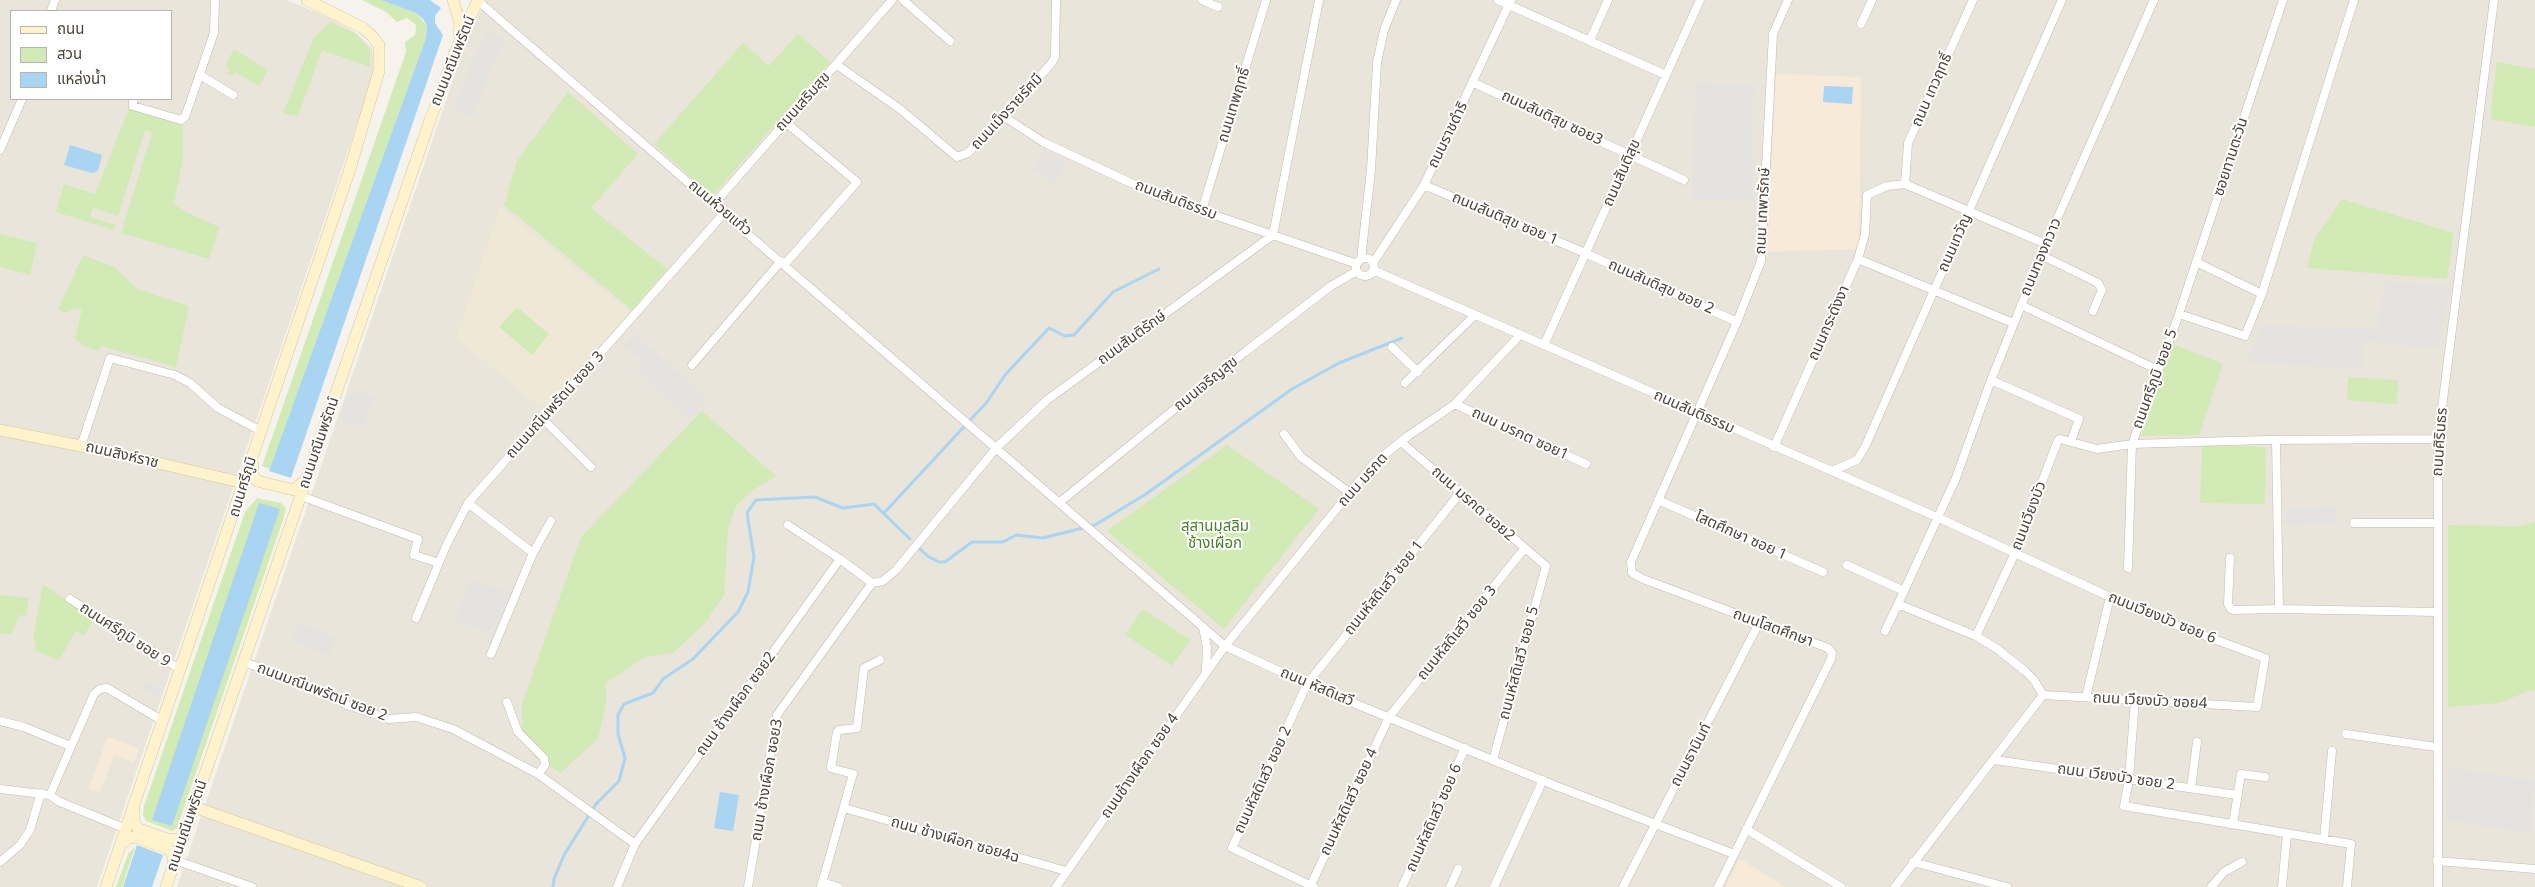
<!DOCTYPE html>
<meta charset="utf-8">
<style>
body{margin:0}
#map{position:relative;width:2535px;height:887px;overflow:hidden;background:#f6f3ec;font-family:"Noto Sans","Noto Sans Thai",sans-serif}
canvas{display:block}
.legend{position:absolute;left:10px;top:10px;width:162px;height:90px;box-sizing:border-box;background:#fff;border:1px solid #b7b4b0;margin:0;padding:6px 9px;list-style:none;font-size:15px;color:#4b4439}
.legend li{display:flex;align-items:center;gap:10px;height:25px}
.legend b{width:25px;border:1px solid #b7b4b0}
</style>
<div id="map">
<canvas width="2535" height="887"></canvas>
<ul class="legend">
<li><b style="height:6px;background:#fff3cd"></b>ถนน</li>
<li><b style="height:14px;background:#d2eab5"></b>สวน</li>
<li><b style="height:14px;background:#a9d4f2"></b>แหล่งน้ำ</li>
</ul>
</div>
<script>
const c = document.querySelector('canvas').getContext('2d');
c.lineJoin = 'round';
function fill(path, color) { c.fillStyle = color; c.fill(path, 'evenodd'); }
const poly = rows => new Path2D(rows.map(r => 'M' + r).join(''));
function trace(path, color, width, dash) { c.strokeStyle = color; c.lineWidth = width; c.lineCap = dash ? 'butt' : 'round'; c.setLineDash(dash || []); c.stroke(path); }
function write(font, color, halo, rows, align = 'center') {
  c.font = font + ' "Noto Sans","Noto Sans Thai",sans-serif'; c.lineWidth = 4; c.setLineDash([]); c.textBaseline = 'middle'; c.strokeStyle = halo; c.fillStyle = color; for (const [text, x, y, turn = 0] of rows) {
    c.save(); c.translate(x, y); c.rotate((+turn || 0) * Math.PI / 180); c.textAlign = isNaN(turn) ? turn : align; if (halo) c.strokeText(text, 0, 0); c.fillText(text, 0, 0); c.restore();
  }
}
fill(poly([
 [0,0,287,0,332,19,356,33,372,48,375,63,370,86,97,887,0,887],
 [11,11,171,11,171,99,11,99],
 [486,0,2535,0,2535,887,177,887,465,45]
]), '#eae5da');
fill(poly([
 [1776,74,1861,77,1859,249,1767,252],
 [108,737,139,749,134,763,114,755,100,792,88,789],
 [1740,859,1786,887,1725,887]
]), '#f7ead8');
fill(poly([
 [500,207,630,312,543,409,456,338]
]), '#efe8d6');
fill(poly([
 [362,0,381,0,416,13,427,26,426,38,270,469,262,466,406,52,405,42,415,35,416,25,407,18,397,22,386,12],
 [330,22,357,34,370,50,370,67,322,50,298,116,283,113,314,37],
 [798,34,830,62,712,196,654,144,743,43,769,66],
 [234,49,268,70,259,86,235,72,232,76,227,73,230,69,225,66],
 [2497,62,2535,69,2535,127,2490,119],
 [568,92,638,154,591,208,667,269,632,310,504,205,517,161],
 [129,108,183,126,183,158,174,204,186,212,219,227,209,259,121,233,152,133,145,130,118,216,93,208,90,217,115,225,113,230,56,212,64,184,95,194],
 [2342,199,2454,233,2447,279,2307,268,2314,240],
 [0,234,37,243,30,275,0,267],
 [83,255,114,267,137,289,189,306,176,367,101,346,98,351,86,347,75,339,82,310,75,308,66,313,58,310],
 [517,307,549,334,532,355,499,327],
 [2173,344,2223,364,2199,435,2141,436],
 [2348,377,2398,380,2397,404,2347,400],
 [702,411,776,476,753,490,736,506,728,529,724,595,704,624,673,653,645,657,606,683,606,703,598,739,560,773,534,756,522,732,522,704,581,537],
 [1227,445,1319,509,1224,629,1107,531],
 [2202,445,2266,447,2265,504,2200,503],
 [257,498,281,503,286,508,284,517,177,828,172,831,146,821,143,815,144,806,245,512],
 [2535,522,2535,691,2531,690,2499,703,2448,707,2448,525,2520,526],
 [43,584,94,619,84,635,76,631,59,660,34,650,36,641,33,638],
 [0,595,29,598,26,616,19,615,12,634,0,633],
 [1143,609,1190,640,1172,666,1125,635],
 [135,847,122,887,116,887,128,854]
]), '#d2eab5');
fill(poly([
 [486,31,504,39,472,118,453,109],
 [1695,83,1754,84,1752,201,1692,200],
 [1043,149,1067,160,1055,184,1033,170],
 [2384,281,2450,286,2439,349,2365,341,2363,370,2247,362,2262,325,2377,329],
 [635,333,706,399,688,418,636,370,643,362,623,345],
 [357,392,374,396,363,428,340,420,349,394],
 [2337,507,2337,524,2284,525,2284,508],
 [470,579,510,593,495,635,455,621],
 [297,623,336,637,329,655,291,641],
 [147,681,163,690,159,697,143,688],
 [2448,767,2535,781,2531,833,2447,820]
]), '#e5e3e0');
fill(poly([
 [381,0,430,0,441,8,435,16,435,23,443,35,291,478,269,471,426,38,427,26,423,19,416,13],
 [1824,86,1853,87,1852,104,1823,102],
 [70,145,102,155,98,171,92,173,64,165],
 [259,503,280,509,172,826,152,820],
 [720,792,739,795,733,831,714,828],
 [137,845,163,855,152,887,123,887]
]), '#a9d4f2');
trace(poly([
 [884,513,987,402,1005,375,1049,328,1065,336,1074,335,1113,292,1159,269],
 [919,548,929,557,939,562,945,562,972,542,1003,542,1016,535,1043,538,1095,525,1146,494,1292,389,1339,363,1402,338],
 [553,887,554,879,564,855,596,804,619,781,625,758,618,734,618,715,624,704,653,693,663,679,693,659,738,612,748,592,754,557,747,513,756,500,815,497,843,508,874,504,910,539]
]), '#a9d4f2', 3);
const street = poly([
 [903,0,950,41],
 [1202,0,1218,7],
 [1498,0,1666,75],
 [478,1,1225,646,1307,684,1556,786,1734,854],
 [51,11,55,0],
 [1861,24,1872,0],
 [1590,40,1608,0],
 [837,65,900,109,957,157,968,153,1051,64,1055,57,1056,0],
 [200,75,233,95],
 [1474,83,1684,180],
 [133,99,133,106,181,120,185,117,214,33,215,0],
 [1003,116,1043,142,1159,196,1357,264],
 [784,121,857,182,785,264],
 [0,150,22,99],
 [1905,184,1908,143,1973,0],
 [1424,185,1585,253,1737,322],
 [714,204,892,0],
 [1202,210,1266,0],
 [2041,255,2098,283,2102,290,2093,311],
 '1356 267a9 9 0 1 1 18 0a9 9 0 1 1-18 0Z',
 [1361,259,1371,170,1377,63,1384,30,1396,0],
 [1858,259,2013,323],
 [2196,262,2262,294],
 [1373,263,1424,185,1511,0],
 [1373,270,1939,518,2110,597,2173,624,2265,658,2257,707,2043,695],
 [2021,305,2158,370],
 [2179,314,2245,336,2262,294,2354,0],
 [1544,345,1700,0],
 [1392,347,1418,372],
 [692,365,781,261],
 [1991,380,2079,419,2071,441],
 [1405,383,1475,315],
 [1455,404,1586,464],
 [543,419,591,467],
 [1284,434,1301,457,1350,493],
 [2276,440,2279,609],
 [1401,442,1546,566,1493,760],
 [81,446,110,358,175,375,190,383,218,408,261,431],
 [1774,447,1858,259,1865,234,1867,195,1887,186,1905,184,2046,244],
 [1832,471,1857,460,1865,447,2062,0],
 [301,496,418,539,414,555,439,563],
 [1658,500,1823,572],
 [1060,502,1245,352,1331,286,1357,271],
 [468,503,533,553],
 [2354,523,2436,523],
 [788,525,840,559],
 [2230,558,2228,604,2231,609,2234,610,2279,609,2437,612],
 [1847,565,1904,591],
 [2128,568,2132,444,2179,314,2283,0],
 [872,583,883,581,896,570,997,447,1047,400,1273,235,1319,0],
 [70,599,181,670],
 [416,618,446,546,468,503,725,212],
 [1203,627,1207,648,1206,670],
 [1885,631,1898,604],
 [1976,636,2015,553,2058,440,2060,439,2097,449,2132,444,2265,440,2438,439],
 [491,654,533,553,551,521],
 [244,662,326,692,347,705,389,719,416,717,453,729,538,774,635,844],
 [2086,697,2110,597],
 [2135,699,2129,779,2124,806,2351,844,2347,887],
 [507,702,518,732,544,758,545,765,538,774],
 [0,721,24,727,70,746],
 [2346,734,2436,747],
 [1995,760,2237,795],
 [2191,788,2197,742],
 [0,789,50,795,58,801,126,829],
 [50,795,94,694,100,689,107,688,163,721],
 [844,808,1066,871],
 [2233,824,2241,774,2265,777],
 [1746,829,1841,887],
 [2324,839,2332,751],
 [175,860,252,887],
 [2437,861,2535,869],
 [0,862,20,845,30,830,41,793],
 [1913,862,2007,887],
 [822,882,838,887],
 [617,887,635,844,840,559,872,583],
 [748,887,777,715,872,583],
 [821,887,853,774,831,768,837,732,839,730,857,728,864,668,880,660],
 [1056,887,1225,646,1374,463,1408,436,1455,404,1520,335],
 [1310,887,1389,717,1524,549],
 [1314,887,1232,848,1307,684,1460,493],
 [1402,887,1465,748],
 [1450,887,1458,869],
 [1494,887,1543,780],
 [1623,887,1759,623],
 [1718,887,1831,659,1832,653,1828,648,1643,579,1632,573,1631,562,1737,322,1761,261,1773,34,1788,0],
 [1895,887,2043,695,2034,680,2025,671,1996,648,1976,636,1898,604,1956,478,1991,380,2046,244,2154,0],
 [2211,887,2224,872,2242,862],
 [2282,887,2287,835],
 [2438,887,2438,439,2494,0]
]);
const secondary = poly([
 [453,0,460,23,459,34],
 [0,430,106,451,244,483],
 [253,464,253,474,257,481,294,490,305,480],
 [194,807,421,887],
 [134,811,134,823,139,829,170,840,183,838],
 [121,844,129,838,136,837,168,849,173,855,173,866],
 [106,887,350,169,379,71,379,45,372,36,363,28,307,0],
 [166,887,429,123,459,43,478,0]
]);
trace(street, '#c2bbae', 9);
trace(secondary, '#d6c79b', 12);
trace(street, '#fff', 8);
trace(secondary, '#fff3cd', 11);
write('15px', '#4b4439', '#fff', [
 ["ถนนมณีนพรัตน์",453,61,-68],
 ["ถนน เทวฤทธิ์",1932,90,-66],
 ["ถนนเสริมสุข",803,102,-48],
 ["ถนนเทพฤทธิ์",1234,105,-73],
 ["ถนนเม็งรายรัศมี",1007,112,-47],
 ["ถนนสันติสุข ซอย3",1552,118,25],
 ["ถนนราชดำริ",1448,135,-64],
 ["ซอยทานตะวัน",2231,157,-72],
 ["ถนนสันติสุข",1622,173,-66],
 ["ถนนสันติธรรม",1176,200,21],
 ["ถนนห้วยแก้ว",720,208,40],
 ["ถนน เทพารักษ์",1763,211,-87],
 ["ถนนสันติสุข ซอย 1",1505,219,23],
 ["ถนนเทวัญ",1955,243,-66],
 ["ถนนทองกวาว",2041,257,-67],
 ["ถนนสันติสุข ซอย 2",1661,287,24],
 ["ถนนกระดังงา",1829,323,-66],
 ["ถนนสันติรักษ์",1132,338,-36],
 ["ถนนศรีภูมิ ซอย 5",2155,379,-70],
 ["ถนนเจริญสุข",1206,384,-39],
 ["ถนนมณีนพรัตน์ ซอย 3",555,405,-48],
 ["ถนนสันติธรรม",1694,412,24],
 ["ถนน มรกต ซอย1",1520,434,25],
 ["ถนนศิรินธร",2440,442,-86],
 ["ถนนมณีนพรัตน์",319,443,-71],
 ["ถนนสิงห์ราช",122,455,13],
 ["ถนน มรกต",1363,480,-48],
 ["ถนนศรีภูมิ",243,487,-73],
 ["ถนน มรกต ซอย2",1473,504,41],
 ["ถนนเวียงบัว",2029,516,-69],
 ["โสตศึกษา ซอย 1",1741,536,24],
 ["ถนนหัสดิเสวี ซอย 1",1384,588,-51],
 ["ถนนเวียงบัว ซอย 6",2162,618,22],
 ["ถนนโสตศึกษา",1773,628,20],
 ["ถนนหัสดิเสวี ซอย 3",1457,633,-51],
 ["ถนนศรีภูมิ ซอย 9",125,635,33],
 ["ถนนหัสดิเสวี ซอย 5",1519,663,-75],
 ["ถนน หัสดิเสวี",1317,687,23],
 ["ถนนมณีนพรัตน์ ซอย 2",322,692,21],
 ["ถนน เวียงบัว ซอย4",2150,701,3],
 ["ถนน ช้างเผือก ซอย2",736,704,-54],
 ["ถนนธานินท์",1691,755,-62],
 ["ถนนช้างเผือก ซอย 4",1140,766,-55],
 ["ถนน เวียงบัว ซอย 2",2116,777,8],
 ["ถนน ช้างเผือก ซอย3",767,780,-80],
 ["ถนนหัสดิเสวี ซอย 2",1263,780,-65],
 ["ถนนหัสดิเสวี ซอย 4",1349,802,-65],
 ["ถนนหัสดิเสวี ซอย 6",1434,818,-66],
 ["ถนนมณีนพรัตน์",187,826,-71],
 ["ถนน ช้างเผือก ซอย4ฉ",955,840,16]
]);
write('15px', '#4a7f2a', '#fff', [
 ["สุสานมุสลิม",1215,527],
 ["ช้างเผือก",1215,544]
]);
</script>
